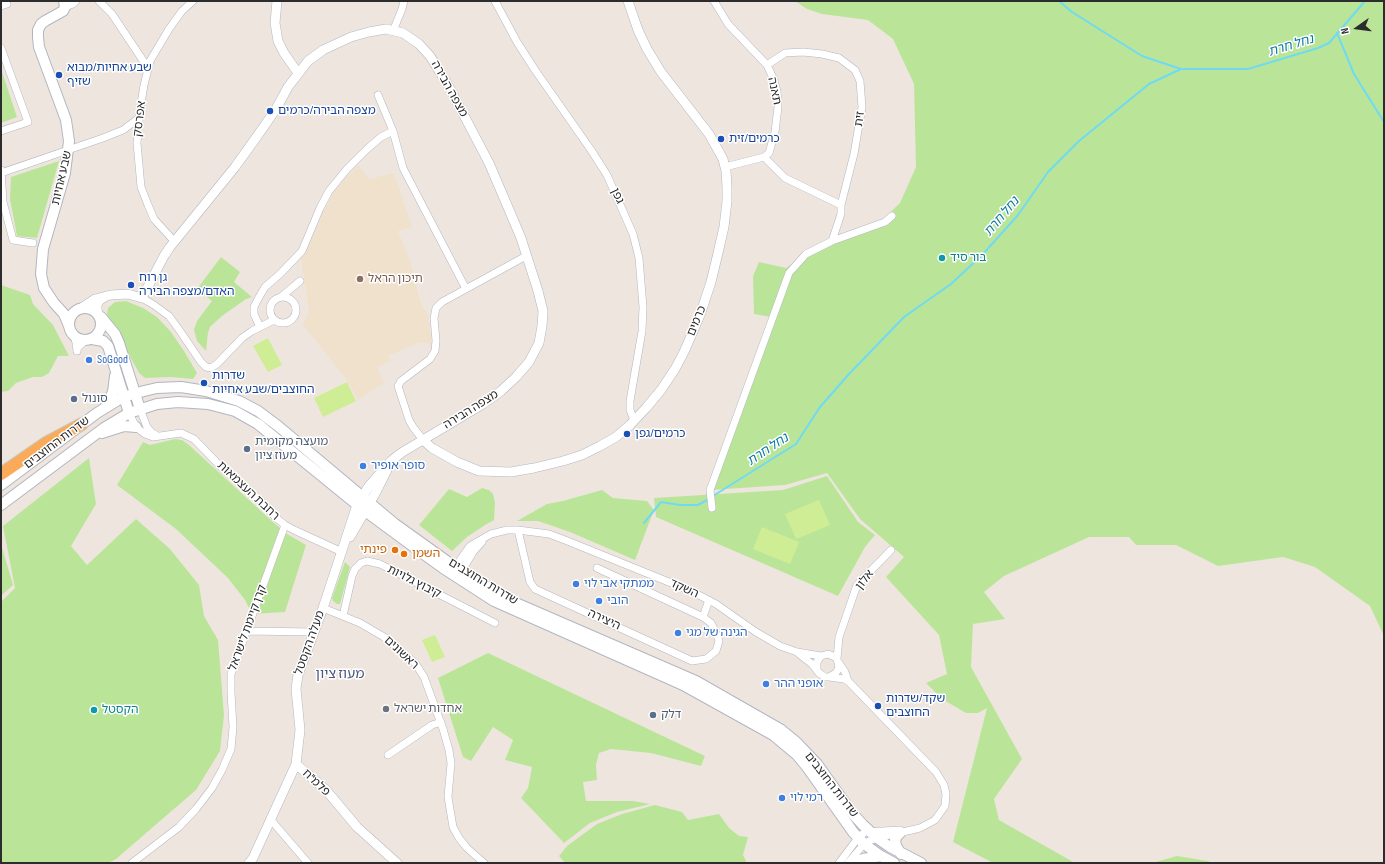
<!DOCTYPE html>
<meta charset="utf-8">
<style>
body{margin:0}
#map{position:relative;width:1385px;height:864px;overflow:hidden;background:#eee6de;font-family:"Sofia Sans Condensed",sans-serif}
canvas{display:block}
.frame{position:absolute;inset:0;border:2px solid #2c2c2c;pointer-events:none}
.north{position:absolute;left:1337px;top:8px;width:40px;height:40px;-webkit-text-stroke:3px #fff;paint-order:stroke;rotate:256deg;font-size:11px;font-weight:700;line-height:16px;text-align:center;color:#2c2c2c}
.north::after{content:'';display:block;margin:auto;width:14px;height:18px;background:#2c2c2c;clip-path:polygon(50% 0,100% 100%,50% 72%,0 100%)}
</style>
<div id="map">
<canvas width="1385" height="864"></canvas>
<div class="frame"></div>
<div class="north">N</div>
</div>
<script>
const c = document.querySelector('canvas').getContext('2d');
c.lineJoin = 'round';
function fill(path, color) { c.fillStyle = color; c.fill(path, 'evenodd'); }
const poly = rows => new Path2D(rows.map(r => 'M' + r).join(''));
function trace(path, color, width, dash) { c.strokeStyle = color; c.lineWidth = width; c.lineCap = dash ? 'butt' : 'round'; c.setLineDash(dash || []); c.stroke(path); }
function write(font, color, halo, rows, align = 'center') {
  c.font = font + ' "Sofia Sans Condensed","Noto Sans Hebrew",sans-serif'; c.lineWidth = 3; c.setLineDash([]); c.textBaseline = 'middle'; c.strokeStyle = halo; c.fillStyle = color; for (const [text, x, y, turn = 0] of rows) {
    c.save(); c.translate(x, y); c.rotate((+turn || 0) * Math.PI / 180); c.textAlign = isNaN(turn) ? turn : align; if (halo) c.strokeText(text, 0, 0); c.fillText(text, 0, 0); c.restore();
  }
}
fill(poly([
 [358,165,369,179,394,173,412,227,398,231,412,266,418,293,422,306,428,314,432,344,420,342,388,356,390,362,377,367,384,383,358,400,347,380,303,325,309,311,301,258,310,243,323,212,335,190]
]), '#f0e1cd');
fill(poly([
 [795,1,1384,1,1384,636,1370,606,1315,567,1283,557,1218,566,1176,545,1136,545,1129,537,1089,537,1004,576,984,592,1005,619,973,624,971,667,1022,759,994,799,999,820,1075,863,993,863,953,842,987,708,978,713,966,713,942,699,926,683,947,674,939,635,886,577,904,557,860,519,827,473,785,485,711,490,771,317,754,314,753,276,759,262,786,268,798,260,879,223,900,203,916,167,914,84,893,39,868,20,822,14,807,9],
 [1,69,17,117,1,123],
 [59,161,37,238,17,236,10,199,11,177],
 [221,257,240,272,234,282,252,297,246,299,222,316,210,327,208,333,206,351,197,341,194,330,197,321,212,301,197,289],
 [1,285,30,295,33,304,53,325,69,356,58,356,49,373,42,377,33,377,16,383,8,391,1,392],
 [126,301,143,308,157,317,171,332,184,351,197,373,193,379,171,377,145,378,139,373,107,314,108,308,115,302],
 [175,439,182,440,189,445,274,523,287,534,306,545,285,612,252,614,245,600,228,578,176,529,117,485,143,442,150,445],
 [89,458,96,504,71,546,87,565,136,519,170,549,199,585,204,616,218,640,224,715,220,751,196,790,116,859,108,863,1,863,1,602,15,588,3,526],
 [827,476,858,522,875,535,865,547,838,596,656,517,654,498,783,490],
 [482,488,489,490,493,494,495,503,494,520,485,525,467,537,452,551,419,525,449,489,467,497],
 [602,490,613,498,647,501,654,510,635,560,570,532,538,521,517,521,547,504,563,501],
 [1,544,13,585,1,596],
 [345,562,350,567,340,604,337,604,333,601,332,598],
 [488,653,705,756,701,766,651,753,611,749,599,753,596,765,597,780,583,782,586,801,633,801,650,804,617,812,590,823,564,843,521,798,528,788,532,767,505,760,513,740,493,727,471,761,463,757,438,678],
 [655,805,682,812,688,820,719,814,729,828,739,836,748,837,743,855,747,863,565,863,559,856,567,846,597,824,622,814],
 [1177,856,1208,861,1212,863,1152,863]
]), '#bae599');
fill(poly([
 [268,338,282,365,268,372,253,346],
 [347,382,356,401,323,417,314,398],
 [819,500,830,525,796,539,785,514],
 [762,527,799,542,790,564,753,549],
 [435,635,445,657,432,662,422,640]
]), '#cfed95');
trace(poly([
 [1059,1,1072,12,1142,56,1181,69],
 [1337,33,1354,74,1384,122],
 [713,496,796,444,820,407,849,374,904,317,951,284,983,254,1018,215,1048,172,1079,141,1149,84,1181,69,1248,69,1318,48,1329,43,1365,1],
 [644,523,661,502,680,505,698,505,709,499]
]), '#6fdaf2', 2);
const minor = poly([
 [99,1,112,14,148,68],
 [495,1,517,42,535,70,591,150,607,175,633,234,639,258,643,307,642,331,630,401,630,410,634,420],
 [714,1,728,24,767,65,773,78,777,91,778,107,775,132,769,153,764,157,725,167],
 [1,6,7,4],
 [65,7,73,4,76,1],
 [393,31,402,9,404,1],
 [1,48,28,122,1,131],
 [378,95,393,131,403,168,466,289],
 [764,157,785,178,841,205,854,154,862,107,860,81,855,70,839,58,822,54,803,52,785,53,767,65],
 [1,170,3,202,13,240,33,243],
 [1,173,103,138,123,130,139,118],
 [174,241,154,219,148,205,141,187,137,143,140,110,144,85,150,61,169,29,182,11,193,1],
 [832,241,841,214,841,205],
 '270 310a13 13 0 1 1 26 0a13 13 0 1 1-26 0Z',
 [281,297,300,281],
 [142,298,154,305,169,316,180,331,201,362,206,367,211,368,217,364,242,338,252,331,274,320],
 [260,327,254,314,254,307,258,299,265,287,280,274,302,251,320,208,329,191,347,169,367,149,381,137,393,131],
 [74,335,76,343,77,351],
 [77,351,78,347,86,340],
 [140,409,147,427,152,433,156,435],
 [129,413,136,427,145,434,153,437,181,433,194,439,224,470,260,500,275,517,285,525,294,530,342,552],
 [423,440,413,427,409,420,398,386,401,381,430,359,435,351,436,341,434,318,436,308,442,302,526,256],
 [712,508,710,490,789,273,806,254,832,241,885,222,892,216],
 [518,530,530,582,535,589,692,661,706,659,716,651,719,641,717,635,711,623,703,617,597,568],
 [454,572,455,567,470,546,491,534,507,530,518,530,549,534,565,540,691,591,716,604,756,632,780,646,797,652,821,656],
 [458,573,462,571,473,552,482,542],
 [323,608,360,623,384,637,415,663,424,677,443,729,449,750,451,763,448,797,453,827,459,838,467,848,484,863],
 [343,616,352,576,355,569,361,563,367,561,380,564,495,623],
 [703,617,709,600],
 [247,631,313,632],
 [799,654,812,664,819,673,825,677,829,677,836,673,839,667,837,659,835,657,828,654,821,656,817,662,817,669],
 [837,659,839,637,857,585,891,550],
 [839,663,845,672,848,681],
 [829,677,844,679,848,681,936,772,944,785,946,794,945,806,935,820,920,828,877,838,869,841,864,844,848,863],
 [388,755,432,725,441,722],
 [271,820,308,863],
 [132,863,179,827,196,809,212,788,222,770,231,749,233,727,231,692,231,674,285,525],
 [839,863,858,838,865,832,900,830]
]);
const tertiary = poly([
 [277,1,275,23,278,41,284,53,298,73],
 [83,307,95,299,111,295,128,294,142,298,164,256,170,247,235,167,258,135,276,109,288,87,308,61,323,50,351,37,369,32,386,29,403,33,419,44,430,56,448,85,489,163,507,205,521,238,538,291,543,311,542,326,539,343,529,362,516,377,501,391,483,404,401,453,391,461,369,486,357,505,323,608,298,675,296,689,300,730,296,764,253,858,249,863],
 [98,313,97,310,97,304,100,300,106,296],
 [423,440,432,448,457,462,479,471,511,472,534,468,563,461,582,455,600,446,616,437,630,425,646,408,661,390,675,369,684,352,700,315,711,282,718,253,724,227,727,201,727,187,726,171,723,159,709,134,661,72,647,49,638,30,628,1],
 [350,537,376,492,387,470],
 [296,764,326,790,357,827,397,863]
]);
const secondary = poly([
 [64,1,65,7,63,11,45,21,41,24,38,30,38,37,39,47,66,120,69,141,65,173,43,249,41,274,44,288,54,303,64,314,69,326],
 '69 324a16 16 0 1 1 32 0a16 16 0 1 1-32 0Z',
 [101,317,115,334,119,343,140,409],
 [92,339,103,341,108,346,129,413],
 [106,406,113,392,115,376],
 [102,433,124,426,136,427],
 [1,485,97,413,123,397,144,391,157,388,181,387,206,391,239,401,258,411,278,426,395,524,455,567,495,592,509,600,696,681,780,729,796,742,817,764,852,813,863,825,877,838,890,847,921,863],
 [1,505,104,428,129,413,157,404,178,402,208,404,235,411,258,424,365,511,418,550,443,568,494,601,683,685,773,735,797,755,807,767,853,832,864,844,881,856,894,863],
 [900,833,897,836,895,840,896,846,901,854],
 [850,863,863,859,881,856]
]);
const trunk = poly([
 [1,474,46,443,82,424]
]);
trace(minor, '#b2b6c0', 8);
trace(tertiary, '#b2b6c0', 10);
trace(secondary, '#b2b6c0', 12);
trace(trunk, '#c8c8c8', 14);
trace(minor, '#fff', 7);
trace(tertiary, '#fff', 9);
trace(secondary, '#fff', 10);
trace(trunk, '#faab5a', 12);
for (const [x, y, r, color] of [
 [59,75,4,"#1a4fb4"],
 [270,111,4,"#1a4fb4"],
 [721,139,4,"#1a4fb4"],
 [942,258,4,"#0f9aa8"],
 [360,279,4,"#8d6e63"],
 [131,285,4,"#1a4fb4"],
 [89,360,4,"#3f7fe0"],
 [204,383,4,"#1a4fb4"],
 [74,399,4,"#5c6f8a"],
 [627,434,4,"#1a4fb4"],
 [247,449,4,"#5c6f8a"],
 [363,466,4,"#3f7fe0"],
 [395,550,4,"#e8710a"],
 [404,554,4,"#e8710a"],
 [576,584,4,"#3f7fe0"],
 [599,601,4,"#3f7fe0"],
 [678,633,4,"#3f7fe0"],
 [766,684,4,"#3f7fe0"],
 [878,706,4,"#1a4fb4"],
 [386,709,4,"#6b7280"],
 [94,710,4,"#0f9aa8"],
 [653,715,4,"#5c6f8a"],
 [782,798,4,"#3f7fe0"]
]) { const dot = new Path2D(); dot.arc(x, y, r, 0, 2 * Math.PI); c.fillStyle = color; c.fill(dot); trace(dot, '#fff', 1.5); }
write('12px', '#164399', '#fff', [
 ["שבע אחיות/מבוא",67,68],
 ["שזיף",67,82],
 ["מצפה הבירה/כרמים",278,111],
 ["כרמים/זית",729,139],
 ["גן רוח",139,278],
 ["האדם/מצפה הבירה",139,292],
 ["שדרות",212,376],
 ["החוצבים/שבע אחיות",212,390],
 ["כרמים/גפן",635,434],
 ["שקד/שדרות",886,699],
 ["החוצבים",886,713]
], 'left');
write('12px', '#2c2c2c', '#fff', [
 ["מצפה הבירה",449,89,61],
 ["תאנה",774,91,78],
 ["אפרסק",140,119,-83],
 ["זית",860,119,-82],
 ["שבע אחיות",62,178,-77],
 ["גפן",617,196,65],
 ["כרמים",697,321,-68],
 ["מצפה הבירה",471,410,-32],
 ["שדרות החוצבים",57,443,-37],
 ["רחבת העצמאות",248,491,43],
 ["אלון",865,580,-52],
 ["קיבוץ גלויות",414,582,27],
 ["שדרות החוצבים",483,582,31],
 ["השקד",684,589,24],
 ["היצירה",604,620,25],
 ["קרן קיימת לישראל",248,628,-70],
 ["מעלה הקסטל",310,643,-70],
 ["ראשונים",401,653,43],
 ["פלמ\"ח",316,783,43],
 ["שדרות החוצבים",831,785,52]
]);
write('12px', '#0d838f', '#fff', [
 ["בור סיד",950,258],
 ["הקסטל",102,710]
], 'left');
write('12px', '#785e54', '#fff', [
 ["תיכון הראל",368,279]
], 'left');
write('12px', '#366cbe', '#fff', [
 ["SoGood",97,360],
 ["סופר אופיר",371,466],
 ["ממתקי אבי לוי",584,584],
 ["הובי",607,601],
 ["הגינה של מגי",686,633],
 ["אופני ההר",774,684],
 ["רמי לוי",790,798]
], 'left');
write('12px', '#4e5e75', '#fff', [
 ["סונול",82,399],
 ["מועצה מקומית",255,442],
 ["מעוז ציון",255,456],
 ["דלק",661,715]
], 'left');
write('12px', '#c56008', '#fff', [
 ["פינתי",387,550],
 ["השמן",412,554,"left"]
], 'right');
write('12px', '#5b616d', '#fff', [
 ["אחדות ישראל",394,709]
], 'left');
write('italic 13px', '#0a7ba2', '#fff', [
 ["נחל חרת",1291,46,-17],
 ["נחל חרת",1002,217,-50],
 ["נחל חרת",768,450,-34]
]);
write('14px', '#4b587e', '#fff', [
 ["מעוז ציון",340,674]
]);
</script>
